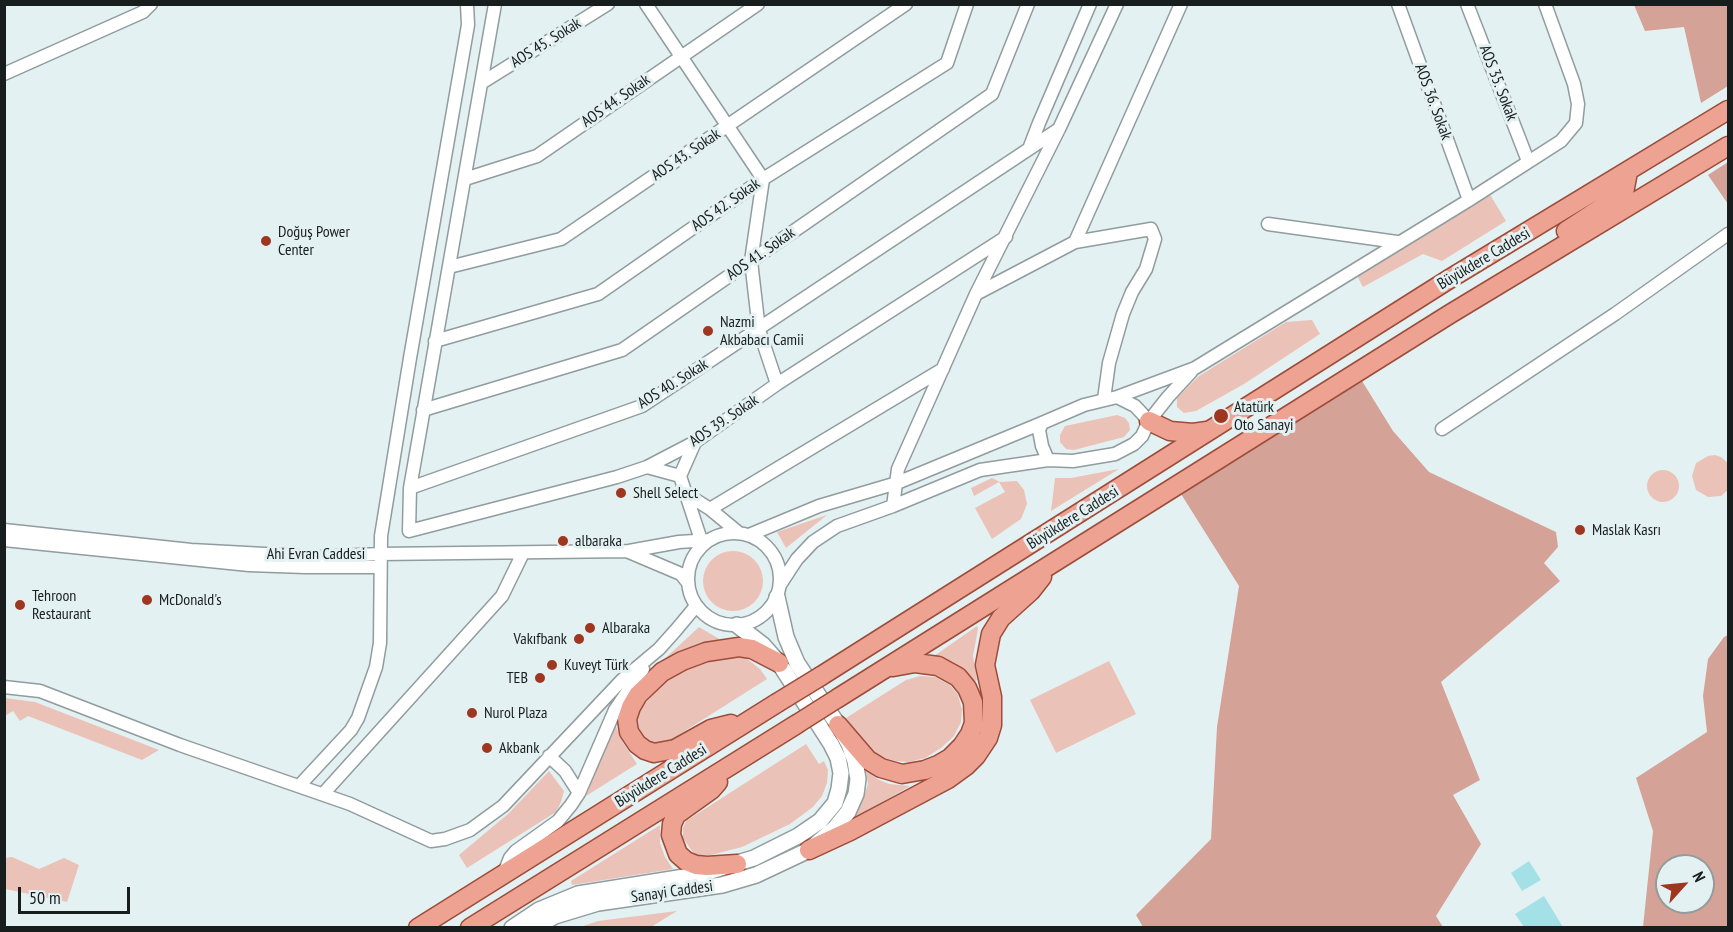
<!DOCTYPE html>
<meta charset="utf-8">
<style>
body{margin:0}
#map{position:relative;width:1733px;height:932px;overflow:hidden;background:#e4f1f2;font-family:"PT Sans Narrow",sans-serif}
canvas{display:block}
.frame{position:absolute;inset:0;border:6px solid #181d1d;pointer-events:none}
.north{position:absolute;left:1655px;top:854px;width:60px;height:60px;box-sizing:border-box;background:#e4f1f2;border:2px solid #929c9d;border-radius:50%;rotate:63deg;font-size:16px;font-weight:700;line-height:24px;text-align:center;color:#181d1d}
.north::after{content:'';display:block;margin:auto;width:21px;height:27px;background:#9f3620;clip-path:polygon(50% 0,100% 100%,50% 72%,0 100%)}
.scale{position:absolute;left:18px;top:887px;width:112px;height:27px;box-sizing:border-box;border:3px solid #181d1d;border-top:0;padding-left:8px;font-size:18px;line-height:21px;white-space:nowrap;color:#181d1d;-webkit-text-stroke:4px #e4f1f2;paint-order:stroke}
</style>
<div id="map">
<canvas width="1733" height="932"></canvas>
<div class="frame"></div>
<div class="north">N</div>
<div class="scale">50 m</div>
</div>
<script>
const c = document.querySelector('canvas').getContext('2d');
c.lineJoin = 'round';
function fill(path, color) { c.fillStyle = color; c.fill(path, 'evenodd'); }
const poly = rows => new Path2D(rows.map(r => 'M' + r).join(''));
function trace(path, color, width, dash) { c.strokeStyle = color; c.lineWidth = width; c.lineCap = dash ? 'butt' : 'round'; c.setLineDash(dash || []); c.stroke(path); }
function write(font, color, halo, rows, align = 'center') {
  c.font = font + ' "PT Sans Narrow",sans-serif'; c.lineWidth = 6; c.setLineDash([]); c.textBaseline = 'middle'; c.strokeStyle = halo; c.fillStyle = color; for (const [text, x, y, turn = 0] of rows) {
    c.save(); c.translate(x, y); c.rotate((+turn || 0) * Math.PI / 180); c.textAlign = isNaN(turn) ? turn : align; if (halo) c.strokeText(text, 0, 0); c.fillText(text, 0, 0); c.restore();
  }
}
fill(poly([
 [1489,193,1506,221,1442,261,1423,254,1363,287,1355,272],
 [1312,320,1320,334,1244,384,1196,411,1184,413,1177,407,1177,398,1199,376,1286,322],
 [1117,415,1125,418,1129,423,1130,430,1124,437,1074,450,1066,449,1060,442,1060,435,1065,426],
 [1715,455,1721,457,1728,463,1728,490,1721,496,1708,497,1696,490,1692,476,1696,463,1708,456],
 [1119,469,1051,511,1055,478,1071,478],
 '1647 486a16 16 0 1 1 32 0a16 16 0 1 1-32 0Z',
 [992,478,1000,482,1017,481,1024,490,1027,504,1021,519,992,539,975,508,1005,492,999,482,974,496,971,488],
 [827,515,786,548,777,532],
 '703 581a30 30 0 1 1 60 0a30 30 0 1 1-60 0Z',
 [977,626,978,629,973,656,977,680,973,682,956,664,934,656],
 [699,627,721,640,683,652,659,664],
 [742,655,760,669,767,679,669,741,661,744,652,742,643,736,639,730,638,717,643,706,665,682,679,672,703,660],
 [1109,661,1136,714,1056,753,1030,700],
 [920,676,935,677,950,685,958,695,962,710,961,722,954,736,941,748,925,758,909,762,896,761,883,758,870,750,846,718,906,680],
 [5,698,35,702,159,750,142,760,28,716,20,721,13,711,5,716],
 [615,724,622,741,637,764,586,796],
 [806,744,819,764,824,761,828,770,827,783,822,796,813,807,790,824,742,847,711,855,698,856,692,851,683,838,683,828,686,821],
 [866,770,877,779,889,784,910,786,853,819,863,799,868,784],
 [549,771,564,791,561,802,556,812,467,868,459,855,508,814],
 [660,825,660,843,665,857,673,869,572,885,571,881],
 [12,857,39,869,64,858,79,865,67,902,5,889,5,858],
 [677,911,651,927,580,927,598,921]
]), '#ebc2b8');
fill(poly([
 [1634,5,1728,5,1728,86,1701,103,1684,27,1645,31],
 [1728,162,1728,204,1708,175],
 [1362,381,1393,431,1429,472,1556,532,1558,547,1544,563,1560,581,1441,682,1480,780,1453,795,1481,844,1436,916,1443,927,1143,927,1136,915,1211,839,1217,727,1239,586,1181,494],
 [1728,635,1728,927,1643,927,1653,831,1636,778,1707,732,1703,696,1708,659,1724,637],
 [1667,866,1703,866,1703,902,1667,902]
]), '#d4a296');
fill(poly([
 [1529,861,1541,880,1522,891,1511,873],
 [1544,896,1563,927,1524,927,1515,914]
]), '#a4e1e6');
const minor = poly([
 [495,4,410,488,409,531,617,477,647,467,695,442,777,384,1006,237],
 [646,4,763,179,751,261,759,330,777,384],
 [1398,4,1469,200],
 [1467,4,1528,161],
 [4,74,143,12,151,4],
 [483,82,608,4],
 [1029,149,1039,123,1090,4],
 [465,179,537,156,758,4],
 [1268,224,1397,242],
 [1075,242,1181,4],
 [449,267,561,239,906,4],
 [976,294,1075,242,1151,229,1155,239,1146,269,1132,292,1123,314,1109,363,1104,399],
 [435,341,598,294,763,179,947,63,967,4],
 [1117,397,1195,368,1469,200,1561,141,1576,123,1578,104,1574,84,1545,4],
 [423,410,622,350,992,94,1028,4],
 [1149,421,1168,397,1191,372],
 [1442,429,1615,314,1728,234],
 [695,442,680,476,701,540],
 [647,467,680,476],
 [410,488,642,406,1059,129],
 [688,495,710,509,739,533],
 [893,506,898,469,976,294,1059,129,1117,4],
 [710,509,943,369],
 [4,530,191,550,320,557,379,554,629,551,679,542,709,540],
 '688 579a46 46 0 1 1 92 0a46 46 0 1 1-92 0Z',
 [749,535,819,506,897,483,1042,423],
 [4,540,249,565,305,567,380,567],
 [629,552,681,574,688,583],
 [780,585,797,559,813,542,837,526,893,506,980,470,1048,460,1073,461,1115,454,1134,444,1142,436,1149,421,1135,406,1117,397,1084,405,1042,423,1039,430,1042,446,1048,460],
 [4,687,40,691,180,745,350,804,431,841,445,839,470,830,503,806,622,680,659,649,676,630,696,606],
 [549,756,565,771,579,793],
 [299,786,351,730,358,718,376,667,380,643,381,536,410,358,468,25,467,4],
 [323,794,502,596,523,553],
 [504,873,510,858,516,851,558,821,571,805,579,793,615,710,643,669]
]);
const tertiary = poly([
 [512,928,539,910,578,894,697,875,754,858,798,836,820,821,835,803,839,789,841,773,838,758,831,744,779,663,763,645,737,625],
 [534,928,555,916,598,903,722,885,756,875,809,850,835,828,848,812,856,794,858,779,855,761,849,744,838,725,797,663,786,637,777,597]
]);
const primary = poly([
 [1566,231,1624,193,1628,172],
 [1149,421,1170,431,1193,433,1207,431],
 [821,676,1451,278,1728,110],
 [838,698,1450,314,1728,146],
 [731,724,711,729,675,749,654,753,645,750,637,744,629,732,627,719,631,707,638,695,662,672,682,661,706,652,739,647,752,649,779,663],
 [838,725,868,760,881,768,902,774,925,770,938,765,950,758,962,746,970,734,974,723,973,702,967,688,958,677,938,666,915,663,893,667],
 [718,782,711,790,676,815,672,824,671,835,678,854,686,861,696,865,707,866,737,864],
 [809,850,850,831,948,779,966,766,976,756,988,738,992,725,992,697,985,665,991,634,1001,618,1031,591,1042,577],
 [418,928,777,703],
 [470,928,797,724]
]);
trace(minor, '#909c9d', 15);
trace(tertiary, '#909c9d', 18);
trace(primary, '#9c4c3a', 21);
trace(minor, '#fff', 12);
trace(tertiary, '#fff', 15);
trace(primary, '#eea392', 18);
const primaryBridge = poly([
 [777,703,821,676],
 [797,724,838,698]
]);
trace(primaryBridge, '#9c4c3a', 21, []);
trace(primaryBridge, '#eea392', 18);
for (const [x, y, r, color] of [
 [266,241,6,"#9f3620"],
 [708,331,6,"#9f3620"],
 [1221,416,8,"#9f3620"],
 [621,493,6,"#9f3620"],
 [1580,530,6,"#9f3620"],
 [563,541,6,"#9f3620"],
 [147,600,6,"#9f3620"],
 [20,605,6,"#9f3620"],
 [590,628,6,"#9f3620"],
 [579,639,6,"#9f3620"],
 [552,665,6,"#9f3620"],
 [540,678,6,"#9f3620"],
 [472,713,6,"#9f3620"],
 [487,748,6,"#9f3620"]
]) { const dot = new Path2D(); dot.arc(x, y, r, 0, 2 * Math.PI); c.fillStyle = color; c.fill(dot); trace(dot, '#e4f1f2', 2); }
write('16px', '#181d1d', '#e4f1f2', [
 ["AOS 45. Sokak",546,43,-32],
 ["AOS 35. Sokak",1498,83,69],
 ["AOS 44. Sokak",616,101,-35],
 ["AOS 36. Sokak",1433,102,70],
 ["AOS 43. Sokak",686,155,-34],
 ["AOS 42. Sokak",726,205,-35],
 ["AOS 41. Sokak",761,254,-35],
 ["Büyükdere Caddesi",1484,259,-31],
 ["AOS 40. Sokak",673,384,-32],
 ["AOS 39. Sokak",724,421,-34],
 ["Büyükdere Caddesi",1073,518,-32],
 ["Ahi Evran Caddesi",316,554],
 ["Büyükdere Caddesi",661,776,-32],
 ["Sanayi Caddesi",672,892,-8]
]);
write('16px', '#181d1d', '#e4f1f2', [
 ["Doğuş Power",278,232],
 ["Center",278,250],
 ["Nazmi",720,322],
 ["Akbabacı Camii",720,340],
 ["Atatürk",1234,407],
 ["Oto Sanayi",1234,425],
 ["Shell Select",633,493],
 ["Maslak Kasrı",1592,530],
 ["albaraka",575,541],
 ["Tehroon",32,596],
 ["Restaurant",32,614],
 ["McDonald's",159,600],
 ["Albaraka",602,628],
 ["Vakıfbank",567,639,"right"],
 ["Kuveyt Türk",564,665],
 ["TEB",528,678,"right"],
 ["Nurol Plaza",484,713],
 ["Akbank",499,748]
], 'left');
</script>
